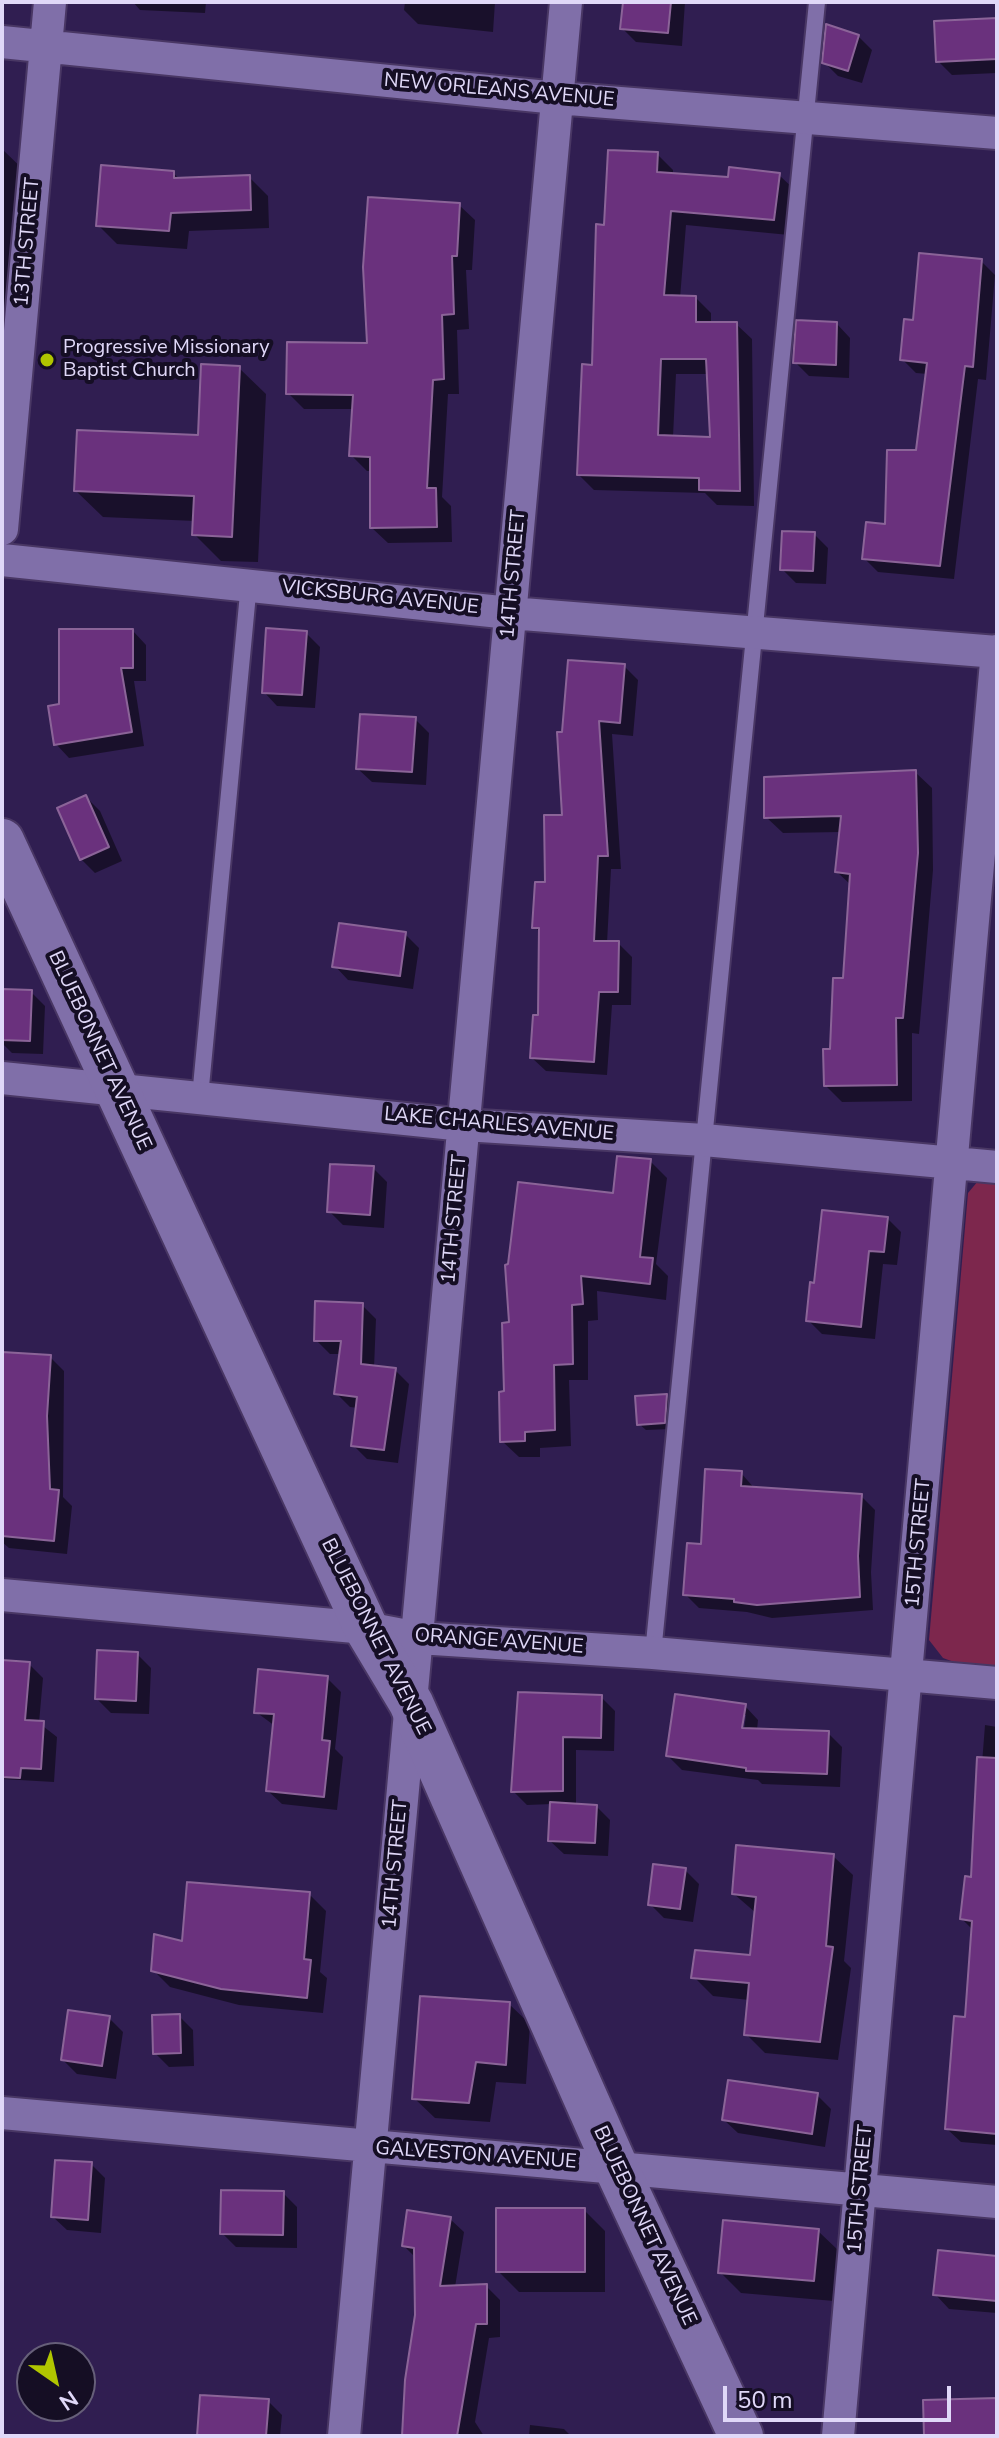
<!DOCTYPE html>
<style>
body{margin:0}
#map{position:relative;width:999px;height:2438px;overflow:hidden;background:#301e51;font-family:"Nunito Sans",sans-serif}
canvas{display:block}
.frame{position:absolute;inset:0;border:4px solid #e0d8f8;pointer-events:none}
.north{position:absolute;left:16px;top:2342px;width:80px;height:80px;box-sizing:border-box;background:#150e24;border:2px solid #665f79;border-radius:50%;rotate:146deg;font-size:22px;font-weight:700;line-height:32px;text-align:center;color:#e0d8f8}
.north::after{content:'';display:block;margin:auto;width:28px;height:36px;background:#b0c500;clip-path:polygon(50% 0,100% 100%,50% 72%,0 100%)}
.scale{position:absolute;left:723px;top:2386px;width:228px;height:36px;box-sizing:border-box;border:4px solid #e0d8f8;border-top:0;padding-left:10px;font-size:24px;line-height:28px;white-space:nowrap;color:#e0d8f8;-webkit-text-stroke:6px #150e24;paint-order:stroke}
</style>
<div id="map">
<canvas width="999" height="2438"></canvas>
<div class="frame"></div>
<div class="north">N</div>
<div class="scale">50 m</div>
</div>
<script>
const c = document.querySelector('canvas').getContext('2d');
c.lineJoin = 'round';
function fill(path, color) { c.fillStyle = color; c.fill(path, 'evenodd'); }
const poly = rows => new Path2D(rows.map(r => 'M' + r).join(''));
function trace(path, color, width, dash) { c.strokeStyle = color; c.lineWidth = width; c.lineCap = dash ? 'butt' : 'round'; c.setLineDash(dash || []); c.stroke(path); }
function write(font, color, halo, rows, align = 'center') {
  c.font = font + ' "Nunito Sans",sans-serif'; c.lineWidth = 8; c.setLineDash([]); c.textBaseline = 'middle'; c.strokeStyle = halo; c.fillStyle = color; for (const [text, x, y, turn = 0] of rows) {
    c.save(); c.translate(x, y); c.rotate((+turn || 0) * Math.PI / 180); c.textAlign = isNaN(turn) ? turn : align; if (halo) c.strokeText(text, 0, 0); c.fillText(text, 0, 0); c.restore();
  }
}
fill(poly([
 [997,1178,997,1666,954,1662,943,1658,929,1640,968,1193,978,1181]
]), '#7d274d');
fill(poly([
 [133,2,206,2,205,13,140,10],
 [405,2,495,2,493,32,418,24,404,10],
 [624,2,685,2,682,46,636,42,622,28],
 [997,20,997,73,952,75,938,61],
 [858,36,872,50,862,83,838,76,824,62],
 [2,149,28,174,17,337,2,337],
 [657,154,673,170,673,175,730,179,779,175,795,190,789,235,686,225,680,298,696,298,711,313,711,324,736,324,752,339,754,506,717,505,705,493,594,490,579,475,594,367,606,227],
 [676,374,708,374,712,439,673,437],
 [173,173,181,180,249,177,268,196,269,228,189,231,187,249,117,244,98,225],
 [459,205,475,220,472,270,466,270,469,329,457,330,459,394,448,394,442,497,451,506,452,542,388,543,372,528,372,471,367,471,352,456,354,409,304,409,288,393,369,345],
 [981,261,995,275,986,380,978,379,954,579,878,572,864,558,887,526,917,452,928,374,916,373,902,359,914,322],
 [837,324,850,338,849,378,809,376,795,362],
 [239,368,266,394,258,562,221,561,194,534,195,521,103,517,76,491,200,437],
 [814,534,828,548,826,584,796,583,782,569],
 [133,631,146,645,146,681,134,681,144,746,69,758,56,744,61,706],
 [306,633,320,647,315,708,277,706,264,692],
 [624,666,638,680,633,736,612,734,621,869,611,869,607,943,618,943,632,957,631,1005,612,1005,607,1075,546,1071,532,1058,540,1017,541,934,535,927,564,817,564,734],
 [415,719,429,733,426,785,372,782,358,769],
 [915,772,932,788,933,870,919,1034,912,1033,912,1101,842,1102,826,1086,844,981,851,885,837,872,841,832,783,833,766,817],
 [86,797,100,811,122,861,95,873,81,859],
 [405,934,419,948,413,989,348,980,335,966],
 [2,991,31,992,45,1006,43,1054,12,1053,2,1043],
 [650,1161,667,1178,656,1264,668,1276,666,1300,597,1291,598,1320,588,1321,588,1380,569,1380,571,1446,540,1448,540,1457,519,1457,502,1441,511,1324,615,1195],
 [373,1168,387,1182,384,1228,343,1225,329,1211],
 [887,1218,901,1232,897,1265,883,1264,875,1339,822,1334,808,1320,816,1285],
 [362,1305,376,1319,374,1368,395,1370,409,1384,398,1463,367,1459,353,1445,358,1408,350,1407,336,1393,341,1354,330,1354,316,1340],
 [2,1354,50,1357,64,1371,63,1497,72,1506,67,1554,9,1548,2,1542],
 [666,1396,673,1403,671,1429,646,1430,639,1424],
 [741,1473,755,1489,861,1496,875,1510,871,1572,873,1610,772,1618,747,1612,699,1608,685,1594],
 [137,1654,151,1668,149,1714,111,1713,97,1699],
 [2,1662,29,1664,43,1678,39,1723,57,1737,54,1782,2,1779],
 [327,1678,341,1692,335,1749,343,1757,337,1810,282,1804,268,1791,275,1726,256,1712],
 [601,1697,615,1711,614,1751,576,1750,576,1805,596,1806,610,1820,608,1856,564,1854,550,1841,552,1804,527,1805,513,1791,513,1761],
 [745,1706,758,1720,757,1730,828,1733,842,1747,840,1787,762,1784,758,1780,682,1770,668,1756],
 [742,1715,746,1715,743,1738,739,1737],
 [985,1725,997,1727,997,2145,961,2142,947,2129,967,2019,973,1930,962,1919,973,1879],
 [833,1856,853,1875,844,1961,851,1968,838,2060,765,2053,746,2034,749,2000,713,1996,694,1977,752,1958,756,1913,734,1894],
 [685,1870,699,1884,693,1922,664,1918,650,1904],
 [309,1894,326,1911,320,1972,327,1978,323,2013,239,2005,170,1987,153,1970,184,1944],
 [509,2004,530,2024,526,2084,496,2082,490,2122,435,2118,414,2098],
 [179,2016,193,2030,194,2066,169,2067,155,2053],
 [109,2018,123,2032,116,2079,77,2074,63,2060],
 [817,2095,831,2109,825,2147,738,2133,724,2120],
 [91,2164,105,2178,101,2233,67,2230,53,2217],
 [283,2193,297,2207,297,2248,236,2247,222,2233],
 [584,2210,605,2231,605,2292,519,2292,498,2271],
 [450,2219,464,2232,455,2287,486,2286,500,2300,500,2337,489,2338,475,2422,484,2436,403,2436,417,2315,416,2258,404,2246],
 [818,2231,839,2251,834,2301,741,2293,720,2272],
 [997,2258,997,2313,949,2309,936,2295],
 [268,2401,282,2415,280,2436,199,2436],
 [530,2425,564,2429,571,2436,529,2436]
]), '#0007');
const building = poly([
 [623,2,671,2,668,33,620,29,623,2],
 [997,18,997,59,936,62,934,21,997,18],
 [826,24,859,35,848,71,822,63,826,24],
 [608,150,658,152,657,172,728,177,729,167,780,173,774,220,671,211,664,295,696,296,696,322,737,322,740,491,699,490,699,478,577,475,582,364,592,365,596,224,604,225,608,150],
 [661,359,706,359,710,437,658,435,661,359],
 [101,165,174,171,174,178,250,175,251,210,171,213,169,231,96,226,101,165],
 [368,197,460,203,457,256,452,256,454,314,442,315,444,379,433,380,427,488,436,488,437,527,370,528,370,457,349,456,353,395,286,394,287,342,367,343,363,267,368,197],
 [919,253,982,259,973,367,965,366,940,566,862,559,866,522,885,524,887,450,916,450,927,363,900,360,904,319,913,320,919,253],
 [796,320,837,322,836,365,793,363,796,320],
 [201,364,240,366,232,537,192,535,194,496,74,491,77,430,198,435,201,364],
 [782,531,815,532,813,571,780,570,782,531],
 [266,628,307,631,302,695,262,693,266,628],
 [59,629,133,629,133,668,121,668,132,732,54,745,48,706,59,704,59,629],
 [568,660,625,664,620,723,599,721,608,856,598,856,594,941,619,941,618,992,599,992,594,1062,530,1058,533,1015,538,1015,539,928,532,928,535,882,545,882,544,815,562,815,557,732,562,732,568,660],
 [360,714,416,717,412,772,356,769,360,714],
 [916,770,918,853,903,1018,896,1018,897,1085,824,1086,823,1049,830,1049,833,978,843,978,850,874,835,872,841,816,764,818,764,777,916,770],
 [86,795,109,847,80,860,57,808,86,795],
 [339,923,406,932,400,976,332,967,339,923],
 [2,989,32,990,30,1041,2,1040,2,989],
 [617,1156,651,1159,640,1257,653,1258,650,1284,581,1276,583,1304,572,1305,573,1364,554,1365,555,1430,525,1432,525,1441,500,1442,499,1392,504,1391,502,1323,509,1322,505,1265,508,1264,518,1182,613,1193,617,1156],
 [330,1164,374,1166,370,1215,327,1212,330,1164],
 [822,1210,888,1217,884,1252,869,1251,861,1327,806,1321,810,1282,814,1283,822,1210],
 [315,1301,363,1303,361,1364,396,1368,384,1450,351,1446,357,1397,334,1394,341,1341,314,1341,315,1301],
 [2,1352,51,1355,47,1416,50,1489,59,1490,54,1541,2,1536,2,1352],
 [667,1394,665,1423,637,1425,635,1396,667,1394],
 [705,1469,742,1471,741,1486,862,1494,858,1556,860,1597,757,1605,734,1602,734,1599,683,1595,687,1543,701,1544,705,1469],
 [97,1650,138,1652,136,1701,95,1699,97,1650],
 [2,1660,30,1662,25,1720,44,1721,41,1769,21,1768,20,1778,2,1777,2,1660],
 [258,1669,328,1676,322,1740,330,1741,324,1797,266,1791,274,1714,254,1713,258,1669],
 [518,1692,602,1695,601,1738,563,1737,563,1791,511,1792,518,1692],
 [675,1694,746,1704,742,1728,829,1731,827,1774,746,1771,746,1768,666,1756,675,1694],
 [977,1757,997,1758,997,2134,945,2129,954,2016,965,2017,972,1921,960,1919,965,1876,971,1877,977,1757],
 [550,1802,597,1805,595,1843,548,1841,550,1802],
 [736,1845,834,1854,826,1946,833,1947,820,2042,744,2035,749,1983,691,1978,695,1950,750,1955,756,1897,732,1894,736,1845],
 [653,1864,686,1868,680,1909,648,1905,653,1864],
 [187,1882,310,1892,304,1959,311,1960,307,1998,221,1989,151,1971,154,1934,182,1941,187,1882],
 [420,1996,510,2002,506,2065,476,2062,469,2103,412,2099,420,1996],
 [68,2010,110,2016,102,2066,61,2060,68,2010],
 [180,2014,181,2053,153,2054,152,2015,180,2014],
 [728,2080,818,2093,812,2134,722,2120,728,2080],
 [55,2160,92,2162,88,2220,51,2217,55,2160],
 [221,2190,284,2191,283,2235,220,2234,221,2190],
 [496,2208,585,2208,585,2272,496,2272,496,2208],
 [407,2210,451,2217,440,2286,487,2284,487,2324,476,2324,457,2436,402,2436,405,2380,415,2315,414,2248,402,2246,407,2210],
 [723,2220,819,2229,814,2281,718,2273,723,2220],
 [938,2250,997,2256,997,2301,933,2295,938,2250],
 [200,2395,269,2399,266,2436,197,2436,200,2395],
 [997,2398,997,2436,924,2436,923,2400,997,2398]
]);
fill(building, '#6a317d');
trace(building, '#8b6498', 2);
const lane = poly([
 [200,1097,249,583],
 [653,1653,817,2]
]);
const street = poly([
 [2,42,557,98,997,133],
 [2,529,50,2],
 [2,560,510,613,997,652],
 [2,1078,464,1125,704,1140,997,1167],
 [2,1595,366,1628,418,1638,653,1653,997,1683],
 [2,2113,997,2202],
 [344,2436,566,2],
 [838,2436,997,651]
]);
const secondary = poly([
 [2,841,366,1628,411,1703,616,2167,741,2436]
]);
trace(lane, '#493764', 20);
trace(street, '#493764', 36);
trace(secondary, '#493764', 48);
trace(lane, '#806fa9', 16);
trace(street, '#806fa9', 32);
trace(secondary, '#806fa9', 44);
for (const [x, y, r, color] of [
 [47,360,8,"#b0c500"]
]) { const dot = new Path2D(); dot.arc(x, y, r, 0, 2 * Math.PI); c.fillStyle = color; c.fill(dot); trace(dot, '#150e24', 3); }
write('20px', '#e0d8f8', '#150e24', [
 ["NEW ORLEANS AVENUE",499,91,5],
 ["13TH STREET",28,242,-85],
 ["14TH STREET",514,574,-85],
 ["VICKSBURG AVENUE",380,598,6],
 ["BLUEBONNET AVENUE",99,1051,65],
 ["LAKE CHARLES AVENUE",499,1125,5],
 ["14TH STREET",455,1219,-85],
 ["15TH STREET",919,1543,-85],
 ["BLUEBONNET AVENUE",375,1637,63],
 ["ORANGE AVENUE",499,1642,4],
 ["14TH STREET",396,1864,-85],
 ["GALVESTON AVENUE",476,2156,4],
 ["15TH STREET",861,2189,-85],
 ["BLUEBONNET AVENUE",644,2226,65]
]);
write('20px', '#e0d8f8', '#150e24', [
 ["Progressive Missionary",63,348],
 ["Baptist Church",63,371]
], 'left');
</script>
